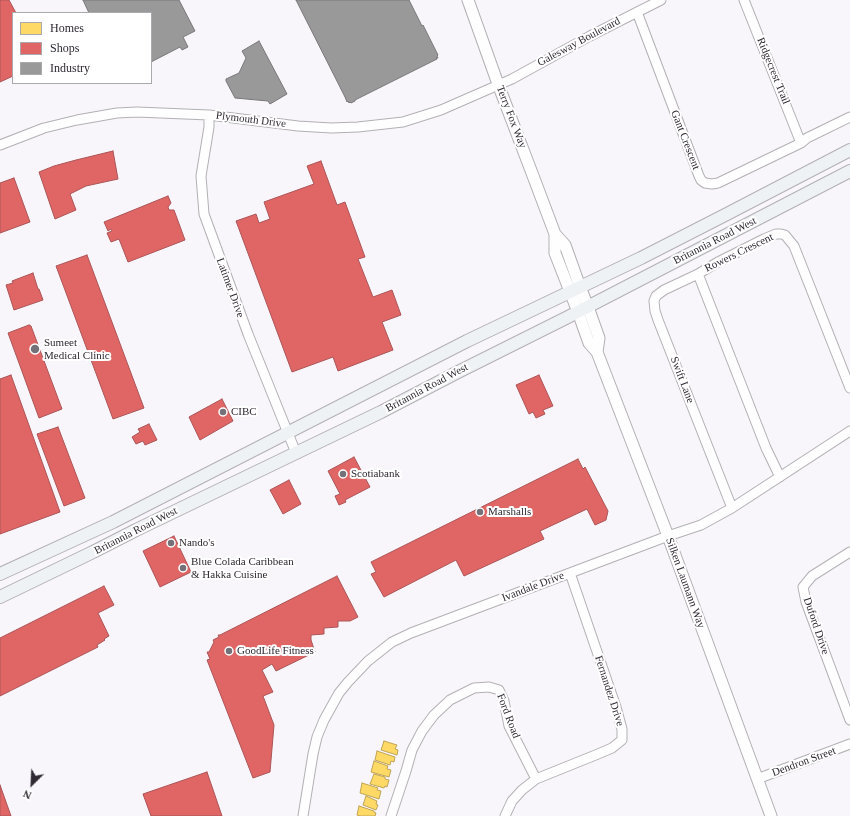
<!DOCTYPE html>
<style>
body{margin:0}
#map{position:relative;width:850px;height:816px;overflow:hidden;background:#f9f6fb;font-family:"Times New Roman",serif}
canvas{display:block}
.legend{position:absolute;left:12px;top:12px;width:140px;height:72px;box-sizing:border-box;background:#fff;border:1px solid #aba9ad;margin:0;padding:5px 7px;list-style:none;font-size:12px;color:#2e2932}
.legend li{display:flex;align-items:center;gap:8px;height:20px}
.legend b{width:20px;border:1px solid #aba9ad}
.north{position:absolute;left:12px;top:764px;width:40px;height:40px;-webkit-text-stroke:3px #fff;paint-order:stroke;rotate:204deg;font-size:11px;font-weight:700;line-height:16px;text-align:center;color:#2e2932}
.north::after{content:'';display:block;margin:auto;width:14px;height:18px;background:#2e2932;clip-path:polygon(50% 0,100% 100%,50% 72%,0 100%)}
</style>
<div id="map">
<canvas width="850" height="816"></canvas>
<ul class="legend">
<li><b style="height:11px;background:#ffd966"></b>Homes</li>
<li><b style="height:11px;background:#e06666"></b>Shops</li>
<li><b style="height:11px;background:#999"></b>Industry</li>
</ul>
<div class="north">N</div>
</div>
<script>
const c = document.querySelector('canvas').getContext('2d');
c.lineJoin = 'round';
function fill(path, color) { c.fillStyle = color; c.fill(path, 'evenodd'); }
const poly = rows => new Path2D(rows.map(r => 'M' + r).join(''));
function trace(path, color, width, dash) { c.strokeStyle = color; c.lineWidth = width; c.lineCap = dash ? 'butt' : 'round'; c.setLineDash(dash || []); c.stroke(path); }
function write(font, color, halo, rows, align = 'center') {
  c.font = font + ' "Times New Roman",serif'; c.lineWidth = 4; c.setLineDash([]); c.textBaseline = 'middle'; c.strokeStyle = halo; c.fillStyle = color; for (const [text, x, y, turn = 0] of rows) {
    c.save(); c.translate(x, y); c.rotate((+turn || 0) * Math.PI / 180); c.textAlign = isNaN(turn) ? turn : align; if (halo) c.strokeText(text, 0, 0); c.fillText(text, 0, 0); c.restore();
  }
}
const homes = poly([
 [384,741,397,745,395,749,398,750,397,755,381,750,384,741],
 [377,751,395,757,394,762,391,761,390,765,375,760,377,751],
 [374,761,388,766,387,769,391,770,389,777,371,772,374,761],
 [374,774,385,777,385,779,389,780,387,787,385,786,384,788,370,784,374,774],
 [362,783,378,788,377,790,381,791,379,799,360,793,362,783],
 [366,796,377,801,376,804,378,805,376,810,363,805,366,796],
 [359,806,374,811,374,812,376,813,375,816,360,816,357,815,359,806]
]);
fill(homes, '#ffd966');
trace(homes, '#c0a456', 1);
const shops = poly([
 [0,0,9,0,16,13,13,13,13,76,0,82,0,0],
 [113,151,118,179,86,186,70,194,76,210,55,219,39,172,54,166,76,160,113,151],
 [321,161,337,205,345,202,365,257,358,259,373,297,392,290,401,315,382,322,393,350,338,371,333,357,292,372,236,221,256,214,259,223,270,219,264,202,314,184,307,166,321,161],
 [14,178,30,222,0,233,0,183,14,178],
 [168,196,171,203,168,207,169,210,174,210,185,240,128,262,119,239,111,242,107,233,112,231,111,229,108,231,104,222,168,196],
 [87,255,144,408,113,419,56,266,87,255],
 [33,273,38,289,39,289,43,300,14,310,6,285,13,283,12,281,33,273],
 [29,325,31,326,62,409,39,418,8,333,29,325],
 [11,375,60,512,0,534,0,379,11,375],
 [539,375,553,406,543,410,545,414,536,418,533,412,529,414,516,385,539,375],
 [222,399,233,421,200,440,189,417,222,399],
 [149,424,157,440,145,445,143,441,136,444,132,437,140,432,138,429,149,424],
 [58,427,85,498,64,506,37,434,58,427],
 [354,457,370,487,345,500,346,502,339,505,335,496,340,494,328,471,354,457],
 [578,459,583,469,585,467,608,511,606,520,595,525,587,509,540,531,544,539,464,576,456,560,384,597,371,574,376,572,371,562,578,459],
 [289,480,301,504,283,514,270,490,289,480],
 [174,536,191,572,160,587,143,551,174,536],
 [337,576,358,617,350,621,338,621,338,627,324,628,324,634,311,635,311,640,315,652,276,671,272,664,262,670,273,692,263,696,274,725,270,772,253,778,207,660,210,659,207,652,209,652,214,642,213,640,219,637,218,635,220,635,337,576],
 [104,586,114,605,98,613,109,636,104,639,105,640,97,645,98,647,0,696,0,638,104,586],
 [207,772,222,816,151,816,143,794,207,772],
 [0,785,11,816,0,816,0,785]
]);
fill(shops, '#e06666');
trace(shops, '#ab5456', 1);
const industry = poly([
 [83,0,179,0,195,31,183,37,188,47,182,50,180,47,151,62,151,13,89,13,83,0],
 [296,0,409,0,422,26,423,25,438,55,437,56,438,58,436,58,437,59,355,100,355,101,351,103,350,102,349,103,348,101,347,102,345,97,296,0],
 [259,41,287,94,270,104,268,101,235,98,226,81,226,79,239,73,246,58,242,51,259,41]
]);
fill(industry, '#999');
trace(industry, '#79777a', 1);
const minor = poly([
 [744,0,801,143],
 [637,12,699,176,701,180,705,183,712,184,718,183,801,143,807,138,850,117],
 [209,115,209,127,201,176,204,214,248,334,296,453],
 [0,145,44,128,77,120,117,113,137,112,209,115,298,126,331,128,358,127,403,122,441,110,512,79,590,36,661,0],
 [698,274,766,448,780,477],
 [732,508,658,320,655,311,654,301,656,296,664,290,698,274,718,262,764,239,776,234,781,234,785,235,794,246,850,388],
 [850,552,812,576,803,587,806,602,850,720],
 [757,779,850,744],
 [303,816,313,754,317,737,324,720,339,693,348,682,368,661,392,642,411,633,668,536,701,525,732,508,850,431],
 [391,816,406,771,412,750,422,731,434,715,450,700,474,688,489,687,499,690,504,701,509,726,536,779],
 [505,816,512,801,522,790,536,779,598,754,612,748,622,740,622,729,616,707,570,573]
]);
const tertiary = poly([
 [468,0,498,84,535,181,555,234,565,245,580,287,588,307,599,338,597,352],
 [555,234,555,253,578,312,589,343,597,352,668,536,771,816]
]);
const secondary = poly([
 [0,574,113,522,467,341,641,258,727,214,850,150],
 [0,597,93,552,136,530,381,412,460,371,566,318,850,171]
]);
trace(minor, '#b3b0b5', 11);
trace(tertiary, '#b3b0b5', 13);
trace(secondary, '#b3b0b5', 14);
trace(minor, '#fefefe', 9);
trace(tertiary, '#fefefe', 11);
trace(secondary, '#eff2f4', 12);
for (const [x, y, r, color] of [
 [35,349,5,"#757178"],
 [223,412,4,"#757178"],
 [343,474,4,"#757178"],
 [480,512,4,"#757178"],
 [171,543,4,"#757178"],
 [183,568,4,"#757178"],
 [229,651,4,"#757178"]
]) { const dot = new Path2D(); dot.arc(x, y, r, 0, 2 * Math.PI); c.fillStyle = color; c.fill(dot); trace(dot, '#fff', 1.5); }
write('11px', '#2e2932', '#fff', [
 ["Galesway Boulevard",579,42,-28],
 ["Ridgecrest Trail",773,71,68],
 ["Terry Fox Way",511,117,69],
 ["Plymouth Drive",251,120,7],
 ["Gant Crescent",685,140,69],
 ["Britannia Road West",715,241,-27],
 ["Rowers Crescent",739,253,-26],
 ["Latimer Drive",230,288,70],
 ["Swift Lane",682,380,69],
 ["Britannia Road West",427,388,-28],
 ["Britannia Road West",136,531,-27],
 ["Silken Laumann Way",685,583,70],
 ["Ivandale Drive",533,587,-21],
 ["Duford Drive",816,626,71],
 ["Fernandez Drive",609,691,72],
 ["Ford Road",508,716,69],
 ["Dendron Street",804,762,-20]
]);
write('11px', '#2e2932', '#fff', [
 ["Sumeet",44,343],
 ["Medical Clinic",44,356],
 ["CIBC",231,412],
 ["Scotiabank",351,474],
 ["Marshalls",488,512],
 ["Nando's",179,543],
 ["Blue Colada Caribbean",191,562],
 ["& Hakka Cuisine",191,575],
 ["GoodLife Fitness",237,651]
], 'left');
</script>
